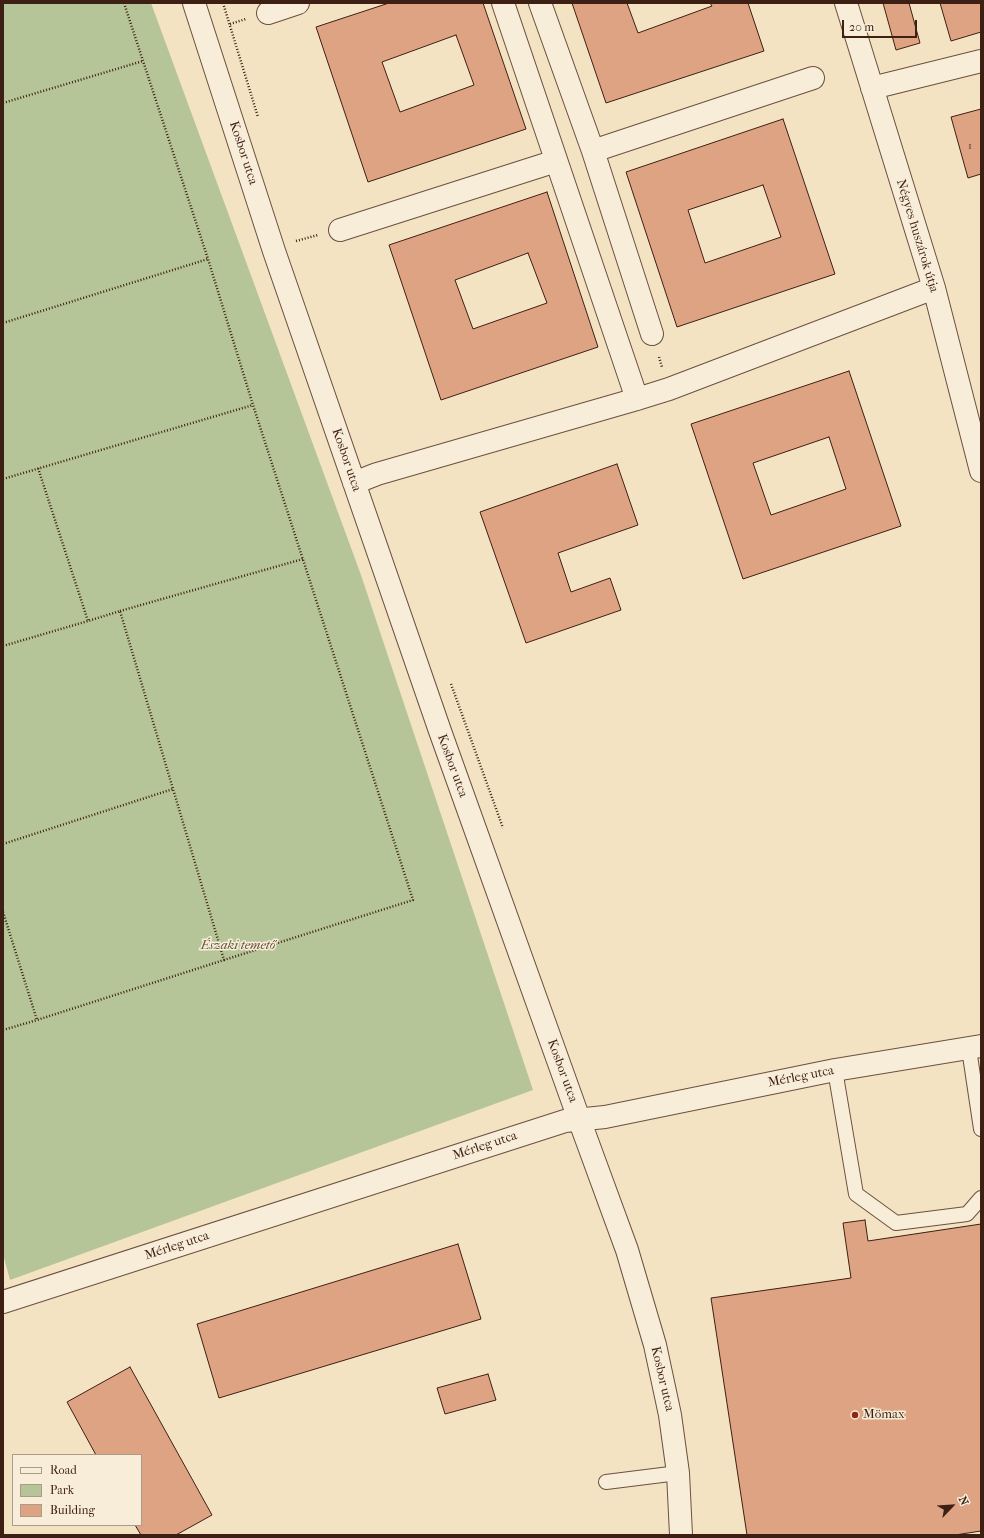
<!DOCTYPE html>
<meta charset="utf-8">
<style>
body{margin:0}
#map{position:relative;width:984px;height:1538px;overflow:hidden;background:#f3e3c3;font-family:"IM FELL French Canon",serif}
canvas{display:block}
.frame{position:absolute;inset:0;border:4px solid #3e1f13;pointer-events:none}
.legend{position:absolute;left:12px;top:1454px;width:130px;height:72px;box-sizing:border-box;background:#f7edd8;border:1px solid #ad9b89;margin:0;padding:5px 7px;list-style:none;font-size:12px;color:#3e1f13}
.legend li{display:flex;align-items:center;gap:8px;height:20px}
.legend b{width:20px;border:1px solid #ad9b89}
.north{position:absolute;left:932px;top:1486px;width:40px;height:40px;-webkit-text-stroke:3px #f7edd8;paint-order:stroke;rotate:65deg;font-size:11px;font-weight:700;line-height:16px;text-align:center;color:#3e1f13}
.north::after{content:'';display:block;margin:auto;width:14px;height:18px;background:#3e1f13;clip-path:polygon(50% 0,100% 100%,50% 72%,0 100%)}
.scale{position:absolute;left:842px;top:20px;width:75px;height:18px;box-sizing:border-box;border:2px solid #3e1f13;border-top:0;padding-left:5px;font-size:12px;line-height:14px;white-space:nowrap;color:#3e1f13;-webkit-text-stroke:3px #f7edd8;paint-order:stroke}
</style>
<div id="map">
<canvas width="984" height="1538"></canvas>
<div class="frame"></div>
<ul class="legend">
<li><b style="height:5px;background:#f7edd8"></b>Road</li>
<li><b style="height:11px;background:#b6c598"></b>Park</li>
<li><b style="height:11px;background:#dea382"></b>Building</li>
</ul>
<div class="north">N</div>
<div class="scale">20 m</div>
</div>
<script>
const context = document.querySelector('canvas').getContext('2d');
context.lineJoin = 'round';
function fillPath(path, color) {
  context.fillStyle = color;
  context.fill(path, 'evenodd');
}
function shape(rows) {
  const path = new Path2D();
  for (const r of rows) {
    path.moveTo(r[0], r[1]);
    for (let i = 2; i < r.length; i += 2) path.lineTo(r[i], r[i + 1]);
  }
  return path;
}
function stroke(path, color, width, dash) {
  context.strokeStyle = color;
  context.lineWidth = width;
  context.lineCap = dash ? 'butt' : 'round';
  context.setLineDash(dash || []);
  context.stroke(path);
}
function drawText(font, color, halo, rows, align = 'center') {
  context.font = font + ' "IM FELL French Canon",serif';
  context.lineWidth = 3;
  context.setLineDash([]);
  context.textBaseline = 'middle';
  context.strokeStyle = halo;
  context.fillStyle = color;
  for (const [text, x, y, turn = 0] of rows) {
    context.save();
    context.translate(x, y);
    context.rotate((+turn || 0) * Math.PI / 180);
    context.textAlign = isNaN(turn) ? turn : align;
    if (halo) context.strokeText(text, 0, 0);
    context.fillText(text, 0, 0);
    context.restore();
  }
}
fillPath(shape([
 [3,3,151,3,361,575,533,1090,10,1280,3,1254]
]), '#b6c598');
const building = shape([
 [389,3,483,3,526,129,368,182,316,27,389,3],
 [456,35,474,85,400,112,382,62,456,35],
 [572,3,627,3,638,33,712,6,710,3,748,3,764,51,606,103,572,3],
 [883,3,909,3,920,43,896,50,883,3],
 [940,3,981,3,981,32,951,41,940,3],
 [981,109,981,174,968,178,951,117,981,109],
 [783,119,835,274,677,327,626,172,783,119],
 [763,185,781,237,705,263,688,210,763,185],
 [547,192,598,347,441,400,389,245,547,192],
 [528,253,547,303,473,329,455,280,528,253],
 [849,371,901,526,743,579,691,424,849,371],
 [829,437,846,489,771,515,753,463,829,437],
 [617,464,638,525,558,553,571,592,610,578,621,610,526,643,480,512,617,464],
 [865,1220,868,1241,981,1224,981,1531,955,1535,747,1535,711,1298,851,1278,843,1223,865,1220],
 [458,1244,481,1319,219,1398,197,1324,458,1244],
 [130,1367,212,1515,176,1535,141,1535,135,1525,141,1525,141,1455,96,1455,67,1402,130,1367],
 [488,1374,496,1400,445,1414,437,1388,488,1374]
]);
fillPath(building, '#dea382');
stroke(building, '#3e1f13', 1);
const lane = shape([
 [969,1049,981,1129],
 [835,1070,856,1194,896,1223,967,1214,981,1198],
 [606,1482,678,1473]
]);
const street = shape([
 [194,3,274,251,440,731,579,1119,627,1250,655,1345,670,1415,678,1473,681,1535],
 [503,3,637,399],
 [540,3,593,151,652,334],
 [846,3,934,288,981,471],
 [268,13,298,3],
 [872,88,981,61],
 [593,151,813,78],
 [340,230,556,161],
 [354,483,377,474,637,399,669,389,934,288],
 [3,1302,565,1121,605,1117,835,1070,981,1046]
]);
stroke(lane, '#6b503f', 16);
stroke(street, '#6b503f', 24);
stroke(shape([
 [124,3,208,259,253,405,413,900,224,960],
 [223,3,258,117],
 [230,24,246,19],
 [3,103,143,61],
 [296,241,318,235],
 [3,323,208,259],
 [659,357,662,367],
 [3,479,253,405],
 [120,611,303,559],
 [3,646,88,621],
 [451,684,503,828],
 [3,844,173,789],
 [3,912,37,1020,224,960,120,611,88,621,38,468],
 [3,1030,37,1020]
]), '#3e1f13', 2.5, [1, 2]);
stroke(lane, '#f7edd8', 14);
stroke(street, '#f7edd8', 22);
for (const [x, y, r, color] of [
 [855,1415,4,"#8f2418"]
]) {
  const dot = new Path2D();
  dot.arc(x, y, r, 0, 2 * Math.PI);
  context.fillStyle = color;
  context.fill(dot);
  stroke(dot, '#f7edd8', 1.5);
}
drawText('11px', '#66402f', null, [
 ["1",970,146]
]);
drawText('13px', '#3e1f13', '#f7edd8', [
 ["Kosbor utca",243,153,72],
 ["Négyes huszárok útja",917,236,73],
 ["Kosbor utca",346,460,71],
 ["Kosbor utca",452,766,70],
 ["Kosbor utca",562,1071,70],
 ["Mérleg utca",801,1077,-11],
 ["Mérleg utca",485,1146,-18],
 ["Mérleg utca",177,1246,-18],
 ["Kosbor utca",662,1379,77]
]);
drawText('italic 13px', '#62513b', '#f7edd8', [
 ["Északi temető",238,946]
]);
drawText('13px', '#3e1f13', '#f7edd8', [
 ["Mömax",863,1415]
], 'left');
</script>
